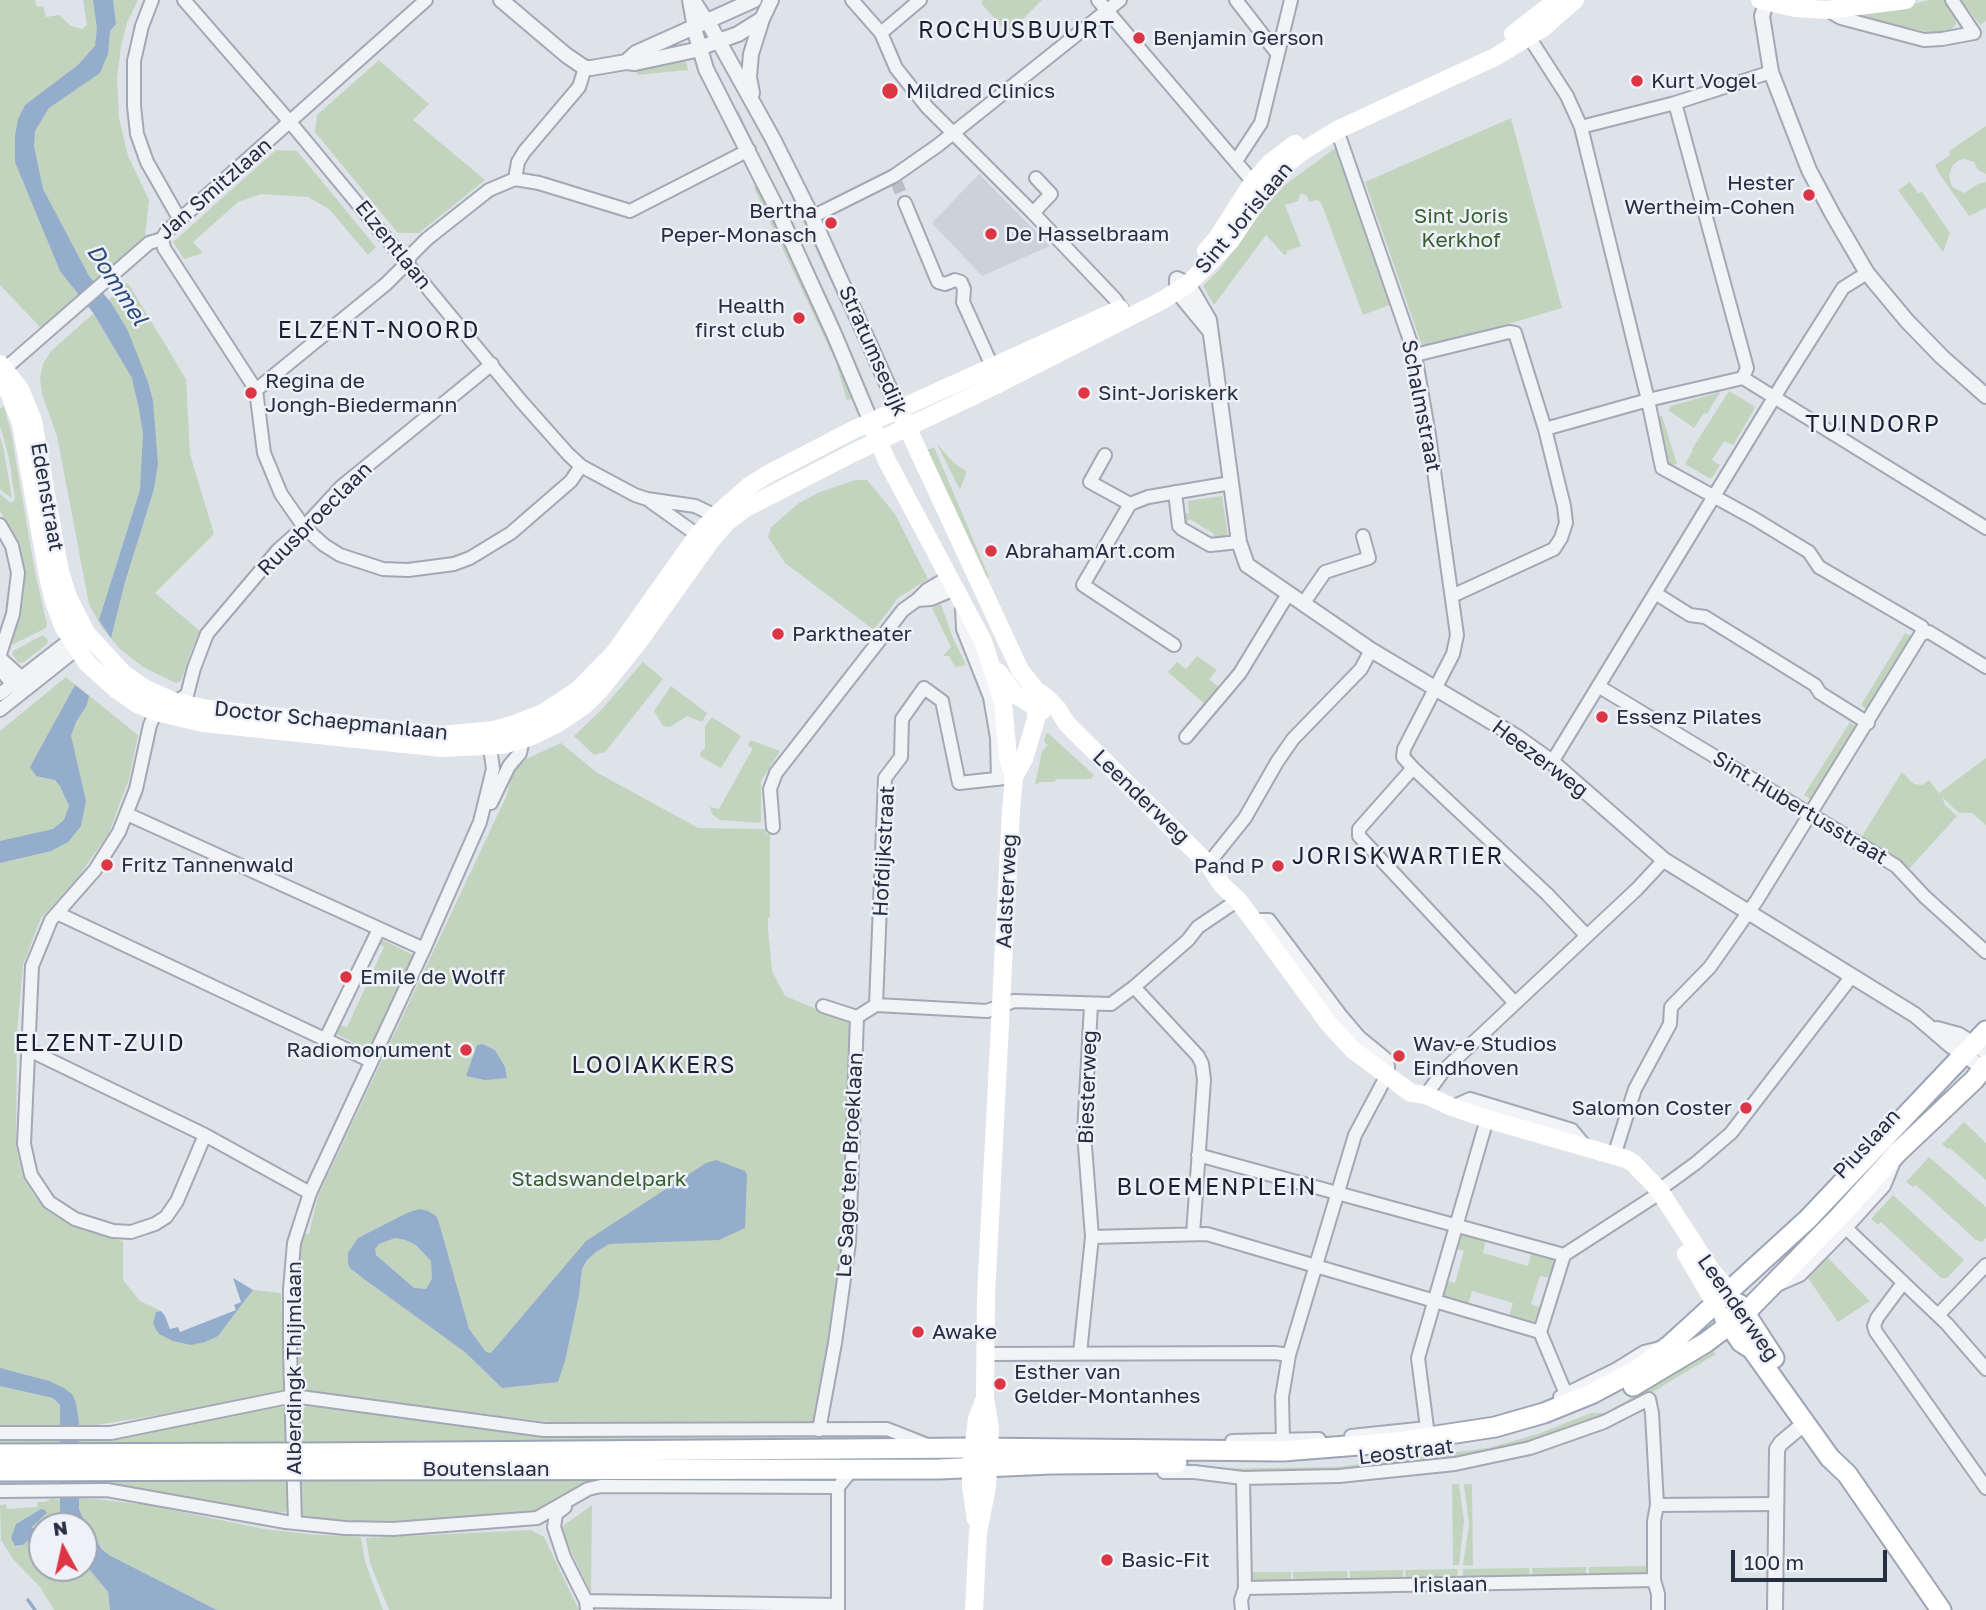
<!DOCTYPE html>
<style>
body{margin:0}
#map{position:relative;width:1986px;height:1610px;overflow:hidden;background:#dee2e9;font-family:"Golos Text",sans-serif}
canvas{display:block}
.north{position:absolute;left:28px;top:1512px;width:70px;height:70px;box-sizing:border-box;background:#eef1f7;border:2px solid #9ea3af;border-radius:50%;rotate:352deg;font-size:19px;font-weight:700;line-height:28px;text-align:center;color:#262e42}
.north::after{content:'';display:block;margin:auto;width:24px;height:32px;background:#dc3645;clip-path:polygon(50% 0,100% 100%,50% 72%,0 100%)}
.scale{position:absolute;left:1731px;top:1550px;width:156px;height:32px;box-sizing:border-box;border:4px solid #262e42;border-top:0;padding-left:9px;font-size:21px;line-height:24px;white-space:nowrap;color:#262e42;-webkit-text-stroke:5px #eef1f7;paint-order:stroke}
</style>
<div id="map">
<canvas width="1986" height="1610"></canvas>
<div class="north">N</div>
<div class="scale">100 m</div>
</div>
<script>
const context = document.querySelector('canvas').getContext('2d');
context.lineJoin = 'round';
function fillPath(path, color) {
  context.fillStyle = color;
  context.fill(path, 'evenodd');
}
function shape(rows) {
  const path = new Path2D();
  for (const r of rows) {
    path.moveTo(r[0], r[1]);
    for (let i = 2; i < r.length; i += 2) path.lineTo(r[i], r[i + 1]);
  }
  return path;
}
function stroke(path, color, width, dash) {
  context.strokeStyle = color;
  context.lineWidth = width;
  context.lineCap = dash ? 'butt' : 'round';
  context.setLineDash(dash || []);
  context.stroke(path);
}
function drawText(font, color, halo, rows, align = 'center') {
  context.font = font + ' "Golos Text",sans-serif';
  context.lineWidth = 5;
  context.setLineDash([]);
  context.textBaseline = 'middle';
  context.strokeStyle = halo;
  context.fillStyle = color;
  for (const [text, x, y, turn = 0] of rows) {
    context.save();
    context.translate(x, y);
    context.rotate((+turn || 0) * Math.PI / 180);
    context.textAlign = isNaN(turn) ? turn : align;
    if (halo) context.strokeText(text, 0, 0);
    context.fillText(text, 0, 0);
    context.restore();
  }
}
fillPath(shape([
 [979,174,1050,246,982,276,932,223]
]), '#ccd1dc');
fillPath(shape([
 [0,0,35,0,37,7,43,6,46,17,59,15,71,26,82,29,87,25,83,0,138,0,127,23,121,46,117,79,119,118,128,156,149,200,145,237,41,328,0,285],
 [983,0,1042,0,1008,34,981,3],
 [1929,0,1944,0,1955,13,1956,24,1949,32,1933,36,1928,32,1877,21,1871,23,1846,14,1909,5],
 [1961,0,1986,0,1986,21,1980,25],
 [379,60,429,104,413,120,485,180,419,233,398,233,315,132,317,115],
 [678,61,686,62,688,70,637,75,637,70],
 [726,66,800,203,849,306,846,314,782,177],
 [738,110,835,313,868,391,866,393,827,300,734,112],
 [1511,118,1562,308,1423,349,1365,182],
 [1986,126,1986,174,1978,170,1974,162,1964,159,1959,160,1952,166,1949,176,1952,187,1964,193,1978,184,1986,182,1986,208,1969,216,1938,172,1935,165,1950,155,1949,151],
 [1338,146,1392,304,1363,315,1322,205,1318,200,1309,202,1307,196,1301,193,1298,201,1285,205,1301,246,1287,251,1287,254,1284,255,1266,235,1214,305,1203,286,1219,270,1265,207,1285,185],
 [276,150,297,151,376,247,368,255,329,209,308,197,261,194,238,202,193,242,203,253,184,259,173,242],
 [1910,182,1918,193,1922,192,1950,233,1943,252,1898,190],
 [760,184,801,275,840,367,852,398,847,401,836,362,755,190,754,187],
 [128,283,186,379,190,454,214,534,155,593,200,631,190,654,181,681,176,683,143,667,120,649,102,628,89,604,57,436,42,394,40,378,43,364,51,351],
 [1729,391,1754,406,1754,410,1733,445,1724,441,1712,460,1720,465,1712,478,1709,478,1685,464,1693,450,1692,449],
 [1720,392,1707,414,1704,413,1694,428,1668,410,1671,406],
 [4,407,11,432,35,572,47,625,46,628,12,645,11,643,23,600,24,577,20,552,12,532,0,511,0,494,11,503,15,499,9,458,0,426,0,408],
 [1662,416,1677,464,1665,466,1654,418],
 [0,436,4,451,12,499,0,489],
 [937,444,955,464,965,470,966,474,960,490],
 [934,447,989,577,983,580,925,451],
 [855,480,867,480,895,514,928,579,898,598,874,630,785,563,768,537,771,527,799,503,820,492],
 [1222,496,1228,537,1225,540,1211,541,1214,534,1190,519,1185,524,1183,514,1189,513,1188,501],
 [941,604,952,636,966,665,955,667,949,656,943,656,951,647,932,608],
 [1905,633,1913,637,1868,710,1861,705],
 [43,635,48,640,47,644,24,662,19,663,12,654,13,651],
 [1197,656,1217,670,1209,679,1220,688,1206,705,1168,672,1177,662,1186,669],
 [643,662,663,679,605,752,594,755,574,736,602,709],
 [66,677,138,735,129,779,109,833,77,879,41,918,23,965,17,1034,16,1146,23,1178,35,1197,49,1212,65,1222,82,1230,123,1241,123,1280,140,1301,161,1311,156,1312,173,1341,228,1323,253,1290,281,1293,285,1391,209,1407,84,1427,0,1433,0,731],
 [671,686,707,713,702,722,687,716,670,727,663,726,654,711],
 [712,717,741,736,721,768,701,757,700,753,705,748,705,726],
 [1850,722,1857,727,1812,800,1804,795],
 [1048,733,1094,775,1091,779,1057,779,1054,782,1041,782,1035,785,1042,751,1048,745,1044,742,1046,734],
 [750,740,780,751,761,781,761,821,759,823,720,820,712,814,710,807,719,809,753,748,748,746],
 [561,743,596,772,698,828,766,829,766,834,770,834,770,918,768,917,768,929,772,971,785,996,853,1024,843,1242,832,1332,815,1430,576,1425,300,1392,300,1384,296,1384,294,1344,297,1254,302,1233,309,1234,318,1196,506,797,515,764],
 [1986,758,1986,825,1972,813,1959,813,1942,797,1945,805,1957,816,1908,870,1898,861,1860,839,1902,772,1914,784,1922,785,1929,780,1939,793],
 [381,939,413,955,369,1050,336,1034,340,1025,347,1027,384,947,379,944],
 [1964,1122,1986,1143,1986,1180,1950,1148,1948,1149,1942,1144],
 [1929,1157,1986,1207,1986,1238,1982,1242,1976,1240,1916,1185,1913,1187,1906,1182],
 [1893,1195,1964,1260,1947,1278,1941,1278,1881,1222,1878,1225,1871,1219],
 [1466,1234,1486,1239,1483,1253,1528,1266,1532,1250,1555,1257,1551,1278,1540,1276,1531,1304,1541,1308,1534,1323,1509,1317,1513,1303,1472,1291,1468,1305,1445,1297,1443,1290,1446,1281,1455,1283,1464,1251,1455,1248,1458,1238],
 [1827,1257,1870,1301,1838,1322,1808,1278],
 [1714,1351,1716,1354,1646,1396,1600,1420,1485,1456,1353,1472,1244,1475,1201,1469,1338,1467,1488,1448,1538,1434,1591,1413,1605,1413],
 [309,1402,606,1434,607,1438,884,1437,890,1433,909,1441,0,1449,0,1438,75,1439,279,1403,286,1411,287,1444,305,1444,301,1442,301,1412],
 [727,1472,760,1480,711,1478,596,1481,534,1515,370,1525,304,1517,301,1512,301,1482,305,1482,305,1478,287,1478,287,1509,285,1512,278,1513,277,1516,132,1488,0,1488,0,1475],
 [1452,1484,1459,1484,1464,1521,1459,1565,1453,1565],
 [1464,1484,1472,1484,1473,1566,1463,1565,1469,1525],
 [78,1497,148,1505,264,1529,307,1534,361,1537,365,1562,383,1610,217,1610,109,1555,95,1541,87,1527,79,1509],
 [52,1498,60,1500,60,1512,65,1526,31,1528,38,1520,45,1516,47,1511,41,1509,16,1524,16,1547,23,1545,32,1537,42,1534,42,1568,84,1568,84,1563,108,1592,110,1610,54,1610,41,1588,13,1559,1,1540,0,1505,6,1504,7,1509,37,1507,37,1502,45,1502],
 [592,1505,591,1593,560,1528],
 [531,1530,544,1537,579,1610,389,1610,370,1563,366,1538],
 [1648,1566,1645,1576,1589,1578,1589,1567],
 [1586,1567,1586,1578,1533,1579,1532,1568],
 [1529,1568,1530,1579,1464,1578,1463,1576,1463,1569],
 [1458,1569,1457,1578,1406,1581,1405,1570],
 [1403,1570,1403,1581,1350,1582,1350,1571],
 [1347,1571,1347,1582,1294,1583,1293,1572],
 [1252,1572,1291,1572,1291,1583,1256,1583,1252,1581]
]), '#c3d4be');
fillPath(shape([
 [93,0,113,0,116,24,110,31,108,54,100,73,49,108,35,131,34,146,43,189,89,276,112,304,128,331,148,382,153,401,158,464,154,489,125,582,111,638,99,620,140,490,143,433,139,409,132,378,94,314,60,271,15,162,15,136,18,119,25,105,78,65,95,46,97,28],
 [75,685,89,696,87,705,76,722,71,736,86,801,81,826,68,842,51,851,0,863,0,841,53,829,64,820,69,806,60,786,55,780,36,776,30,767],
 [482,1044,495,1050,505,1067,507,1078,485,1080,466,1076,477,1045],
 [716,1160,745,1171,747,1175,745,1228,719,1240,609,1244,596,1252,587,1260,582,1269,579,1295,565,1361,558,1382,502,1388,465,1352,364,1279,350,1268,348,1263,348,1253,358,1238,407,1213,419,1209,428,1211,436,1216,439,1223,469,1329,486,1352,491,1353,586,1241,706,1163],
 [395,1238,406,1240,416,1245,431,1261,432,1279,426,1289,414,1288,376,1255,375,1249,379,1244],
 [233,1278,253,1290,218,1336,205,1342,191,1345,173,1341,159,1334,155,1328,153,1323,156,1312,161,1311,165,1316,170,1329,178,1327,180,1332,236,1310,234,1305,241,1302],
 [0,1368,49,1381,64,1388,72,1394,76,1403,79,1422,79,1509,87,1527,102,1549,109,1555,217,1610,110,1610,108,1592,84,1563,84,1526,65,1526,60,1512,60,1405,53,1398,0,1386],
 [41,1509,45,1510,47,1513,31,1528,42,1527,42,1534,32,1537,23,1545,15,1546,11,1538,16,1524]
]), '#95adcd');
stroke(shape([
 [28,1600,35,1610]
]), '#95adcd', 3.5);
stroke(shape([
 [896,181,905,203]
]), '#b9bec8', 12, [12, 6]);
const minor = shape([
 [152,0,142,26,134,61,134,106,137,134,147,162,180,220],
 [184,0,290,122,521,401,568,454,581,466,635,495,647,499,695,506,720,518],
 [689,0,694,28],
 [694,0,708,22],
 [852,0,881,33,896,68,927,107,1033,213,1115,299,1126,315],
 [1098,0,1253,182],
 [1236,0,1277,53],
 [1827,10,1841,18,1924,40,1942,39,1974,33,1952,0],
 [881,33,920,0],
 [1529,37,1567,96,1581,127,1648,400,1662,468,1755,519,1809,552,1819,567,1922,627,1925,633,1929,632,1986,667],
 [1675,103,1747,368,1743,378],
 [1581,127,1675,103,1771,72],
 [1337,130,1415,355,1429,435,1457,635,1453,654,1404,749,1403,757,1413,768,1359,829,1359,836,1515,1003],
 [1236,161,1261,123,1291,0],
 [515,179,518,162,524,152,579,87,585,68],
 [905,203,938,282,945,284,955,280,961,282,964,289,963,302,992,366],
 [1033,213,1051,194,1036,178],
 [812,217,894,176,937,146,1120,0],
 [162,239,164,248,256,390,264,453,281,494,304,527,324,545,340,555,383,569,408,570,454,564,470,558,511,533,571,481,581,466],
 [1415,355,1509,332,1515,333,1545,429,1564,506,1566,523,1561,538,1554,549,1452,596],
 [0,373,149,243,162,239,167,231,426,0],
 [256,390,386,284,407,263,411,255,427,239,489,190,515,179,539,183,630,211,749,150],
 [1545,429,1648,400,1743,378,1986,528],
 [1105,455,1090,482,1130,504],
 [1175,492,1179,526,1182,529,1210,545,1239,542],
 [650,501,703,539],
 [0,525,12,546,18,573,13,614,0,654],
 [1655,593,1690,615,1705,617,1815,685,1820,693,1868,723],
 [917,600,931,599,955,589],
 [1303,604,1325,572,1369,558,1363,536],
 [962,608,963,629,990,697,997,738,998,779],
 [1174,645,1083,585,1130,504,1148,497,1231,483],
 [0,658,25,681],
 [0,669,18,691],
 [1598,686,1896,866,1925,897,1986,952],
 [0,694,71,639,77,637],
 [175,702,187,695,194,668,207,634,278,550,304,527,341,487,492,364],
 [0,710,77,649,81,643],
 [156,712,150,725,136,789,119,832,95,870,51,920,32,966,24,1144,31,1175,49,1202,75,1219,113,1231,131,1232,155,1224,166,1217,177,1201,205,1135],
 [1186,737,1240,673,1288,594],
 [1552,762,1783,383,1843,288,1867,273],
 [1413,768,1547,894,1586,935],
 [491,803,509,766,520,753,523,739],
 [127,814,424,949],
 [773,827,770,789,776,773,903,610,917,600,927,590,949,577],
 [1208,864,1245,818,1277,762,1293,739,1361,669,1371,650],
 [57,913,371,1061],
 [1253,920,1269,920,1342,1017,1359,1037,1387,1060,1388,1067,1387,1075,1355,1135,1289,1355,1282,1397,1283,1441],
 [1134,987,1198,1056,1202,1064,1204,1080,1193,1234],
 [876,1005,885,778,901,757,902,719,924,688,942,701,959,783,1014,777],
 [823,1006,857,1017],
 [857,1017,876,1005,987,1011,1014,1001,1111,1004,1134,987,1188,940,1198,927,1238,900],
 [326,1038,379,929],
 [27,1049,205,1135,310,1193],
 [1426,1095,1444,1070,1637,889,1664,860],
 [1452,1107,1470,1099,1572,1130,1587,1148],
 [1614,1156,1635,1089,1670,1024,1671,1007,1710,967,1757,900,1921,634,1925,633],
 [1846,1228,1947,1324,1986,1369],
 [1092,1237,1207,1234,1540,1332,1564,1255,1198,1155],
 [1564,1255,1652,1198,1659,1190,1696,1163,1731,1133,1852,976],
 [1903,1283,1877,1318,1874,1326,1876,1332,1986,1488],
 [1777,1285,1800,1275,1846,1228,1884,1186,1893,1164],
 [1938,1315,1986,1265],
 [1540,1332,1566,1394],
 [1080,1353,1092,1237,1084,1133,1091,1005],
 [986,1354,1275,1353,1289,1355],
 [1560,1397,1615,1370,1644,1352,1660,1348],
 [1427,1428,1418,1358,1487,1119],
 [819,1430,835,1343,849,1243,857,1017],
 [0,1433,111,1433,293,1396,544,1430,887,1429,925,1444],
 [1351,1436,1427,1428],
 [1232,1441,1319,1439],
 [1164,1472,1194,1472,1243,1478,1339,1476,1455,1464,1530,1448,1604,1422,1649,1399,1652,1413,1657,1505,1654,1521,1654,1580,1658,1594,1658,1610],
 [0,1491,107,1490,286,1522,345,1528,393,1529,537,1518,588,1489,601,1486,838,1487],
 [1657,1505,1775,1504],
 [565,1507,556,1514,554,1527,564,1557,586,1601,587,1610],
 [295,1523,290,1349,290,1289,294,1243,310,1193,424,949,480,822,493,769,490,747,492,739],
 [1245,1588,1654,1580],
 [586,1601,838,1605],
 [838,1610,838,1487,853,1469],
 [1242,1610,1241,1600,1245,1588,1243,1478]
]);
const tertiary = shape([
 [501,0,566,55,585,68,591,68,626,62,635,63,691,51,738,34,762,19],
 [1767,0,1762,16,1771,72,1809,170,1833,215,1867,273,1907,321,1942,357,1986,396],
 [708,22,773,139,812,217,899,410],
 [694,28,706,69,776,207,834,334,871,422],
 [626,62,636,53,754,0],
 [752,93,749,77,751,54,762,19,771,0],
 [1210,331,1177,291,1177,279,1188,284,1209,320,1239,542,1247,565,1371,650,1517,737,1552,762,1664,860,1915,1015,1950,1045,1986,1070],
 [1937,1029,1959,1035,1986,1052],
 [1775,1610,1777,1449,1781,1443,1805,1423]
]);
const primary = shape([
 [1739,1304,1774,1358],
 [1724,1317,1741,1342,1752,1349,1830,1458,1847,1474,1941,1610],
 [1633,1386,1705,1343,1745,1313,1839,1217,1897,1153,1974,1080,1986,1065],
 [307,1453,973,1448,1283,1451,1397,1442,1495,1427,1544,1413,1591,1394,1638,1369,1670,1345,1808,1219,1986,1031],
 [0,1454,279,1453],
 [307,1470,939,1469,1051,1464,1177,1463],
 [0,1471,279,1470]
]);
stroke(minor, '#a3a8b4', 16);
stroke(tertiary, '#a3a8b4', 18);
stroke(primary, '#9ca5b6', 23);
stroke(minor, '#f1f3f7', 12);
stroke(tertiary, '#f1f3f7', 14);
stroke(shape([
 [1760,0,1795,8,1827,10,1906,0],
 [1513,34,1557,0],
 [1206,251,1217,238,1253,182,1270,163,1295,144],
 [0,364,20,389,33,421,60,572,68,597,87,634,123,673,144,688,175,702,208,709,442,735,494,730,515,724,543,713,578,690,615,652,697,536,715,516,749,486,768,474,853,430,1120,309],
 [0,377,10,395,21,424,48,576,54,602,64,628,87,663,117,690,137,704,156,712,203,723,442,748,502,745,530,737,557,724,586,704,599,691,640,640,709,543,727,522,744,509,853,453,998,384,1163,300,1188,284,1216,256,1231,240,1264,190,1288,163,1303,151,1337,130,1495,57,1543,28,1575,0],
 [902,416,1020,670,1036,690,1036,719,1024,759,1014,777,1011,810,986,1296,985,1398,990,1428,987,1487,978,1532,974,1610],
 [874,431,887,461,983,641,1003,703,1008,757,1014,777],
 [998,672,1016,695,1042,711],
 [1036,690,1047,698,1057,708,1067,724,1208,864,1222,885,1238,900,1253,920,1329,1024,1353,1050,1411,1093,1426,1095,1452,1107,1487,1119,1626,1159,1633,1163,1659,1190,1711,1270,1730,1292],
 [1686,1254,1716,1305],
 [976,1519,971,1487,971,1469,977,1419,985,1398]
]), '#fff', 18);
stroke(primary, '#fff', 19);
const primaryBridge = shape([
 [279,1453,307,1453],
 [279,1470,307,1470]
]);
stroke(primaryBridge, '#9ca5b6', 23, []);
stroke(primaryBridge, '#fff', 19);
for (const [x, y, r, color] of [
 [1139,38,7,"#dc3645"],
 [1637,81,7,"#dc3645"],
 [890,91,9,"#dc3645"],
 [1809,195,7,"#dc3645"],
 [831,223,7,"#dc3645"],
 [991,234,7,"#dc3645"],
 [799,318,7,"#dc3645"],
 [251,393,7,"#dc3645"],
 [1084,393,7,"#dc3645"],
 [991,551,7,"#dc3645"],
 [778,634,7,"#dc3645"],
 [1602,717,7,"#dc3645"],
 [107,865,7,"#dc3645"],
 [1278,866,7,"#dc3645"],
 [346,977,7,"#dc3645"],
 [466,1050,7,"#dc3645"],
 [1399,1056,7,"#dc3645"],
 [1746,1108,7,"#dc3645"],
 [918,1332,7,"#dc3645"],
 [1000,1384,7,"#dc3645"],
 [1107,1560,7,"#dc3645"]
]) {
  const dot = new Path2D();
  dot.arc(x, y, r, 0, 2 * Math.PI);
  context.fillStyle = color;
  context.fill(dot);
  stroke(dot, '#eef1f7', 2.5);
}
drawText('21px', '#262e42', '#eef1f7', [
 ["Benjamin Gerson",1153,38],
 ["Kurt Vogel",1651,81],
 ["Mildred Clinics",906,91],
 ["Hester",1795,183,"right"],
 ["Wertheim-Cohen",1795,207,"right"],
 ["Bertha",817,211,"right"],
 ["Peper-Monasch",817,235,"right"],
 ["De Hasselbraam",1005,234],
 ["Health",785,306,"right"],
 ["first club",785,330,"right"],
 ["Regina de",265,381],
 ["Jongh-Biedermann",265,405],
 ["Sint-Joriskerk",1098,393],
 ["AbrahamArt.com",1005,551],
 ["Parktheater",792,634],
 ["Essenz Pilates",1616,717],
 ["Fritz Tannenwald",121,865],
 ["Pand P",1264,866,"right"],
 ["Emile de Wolff",360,977],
 ["Wav-e Studios",1413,1044],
 ["Eindhoven",1413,1068],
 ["Radiomonument",452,1050,"right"],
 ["Salomon Coster",1732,1108,"right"],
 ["Awake",932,1332],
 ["Esther van",1014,1372],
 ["Gelder-Montanhes",1014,1396],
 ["Basic-Fit",1121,1560]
], 'left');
drawText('21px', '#262e42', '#eef1f7', [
 ["Jan Smitzlaan",215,189,-41],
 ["Sint Jorislaan",1244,218,-50],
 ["Elzentlaan",393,245,51],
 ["Stratumsedijk",873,351,66],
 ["Schalmstraat",1421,406,79],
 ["Edenstraat",47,497,80],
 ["Ruusbroeclaan",315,519,-45],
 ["Doctor Schaepmanlaan",331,721,6],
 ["Heezerweg",1540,759,37],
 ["Leenderweg",1141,797,44],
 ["Sint Hubertusstraat",1800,808,31],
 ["Hofdijkstraat",884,851,-87],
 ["Aalsterweg",1007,891,-87],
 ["Biesterweg",1088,1087,-88],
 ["Piuslaan",1867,1144,-47],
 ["Le Sage ten Broeklaan",850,1165,-87],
 ["Leenderweg",1738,1308,55],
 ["Alberdingk Thijmlaan",294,1368,-90],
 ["Leostraat",1406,1452,-7],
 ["Boutenslaan",486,1469],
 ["Irislaan",1450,1585,-1]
]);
drawText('21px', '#385f31', '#eef1f7', [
 ["Sint Joris",1461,216],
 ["Kerkhof",1461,240],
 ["Stadswandelpark",599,1179]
]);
context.letterSpacing = '2px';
drawText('23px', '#182032', '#eef1f7', [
 ["ROCHUSBUURT",1017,31],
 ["ELZENT-NOORD",379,331],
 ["TUINDORP",1873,425],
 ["JORISKWARTIER",1398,857],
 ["ELZENT-ZUID",100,1044],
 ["LOOIAKKERS",654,1066],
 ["BLOEMENPLEIN",1217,1188]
]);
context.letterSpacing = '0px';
drawText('italic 23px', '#2c4a7a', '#eef1f7', [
 ["Dommel",117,285,57]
]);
</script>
